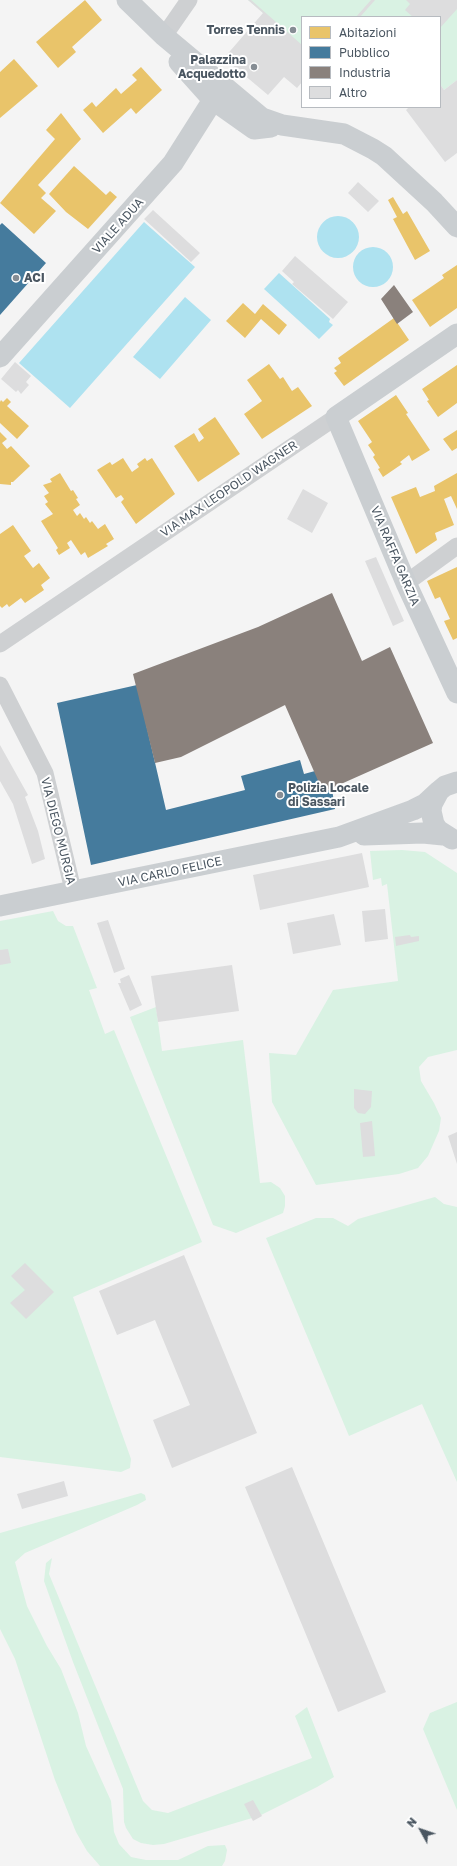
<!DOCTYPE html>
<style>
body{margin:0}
#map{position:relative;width:457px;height:1866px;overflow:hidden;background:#f4f4f4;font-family:"Golos Text",sans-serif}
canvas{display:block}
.legend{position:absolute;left:301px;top:16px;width:140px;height:92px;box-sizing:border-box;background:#fff;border:1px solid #b7bbc0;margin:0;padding:5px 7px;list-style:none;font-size:12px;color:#4a5661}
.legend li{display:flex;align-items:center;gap:8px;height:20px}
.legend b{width:20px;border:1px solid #b7bbc0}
.north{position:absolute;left:401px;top:1810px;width:40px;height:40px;-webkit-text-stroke:3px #fff;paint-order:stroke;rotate:310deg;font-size:11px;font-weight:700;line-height:16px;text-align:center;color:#4a5661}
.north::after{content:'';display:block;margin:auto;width:14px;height:18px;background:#4a5661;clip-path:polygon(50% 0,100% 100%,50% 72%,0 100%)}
</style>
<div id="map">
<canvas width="457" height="1866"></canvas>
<ul class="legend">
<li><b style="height:11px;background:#e9c46a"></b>Abitazioni</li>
<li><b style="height:11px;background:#457b9d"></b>Pubblico</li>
<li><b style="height:11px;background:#8a817c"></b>Industria</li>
<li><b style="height:11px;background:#ddddde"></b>Altro</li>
</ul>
<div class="north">N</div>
</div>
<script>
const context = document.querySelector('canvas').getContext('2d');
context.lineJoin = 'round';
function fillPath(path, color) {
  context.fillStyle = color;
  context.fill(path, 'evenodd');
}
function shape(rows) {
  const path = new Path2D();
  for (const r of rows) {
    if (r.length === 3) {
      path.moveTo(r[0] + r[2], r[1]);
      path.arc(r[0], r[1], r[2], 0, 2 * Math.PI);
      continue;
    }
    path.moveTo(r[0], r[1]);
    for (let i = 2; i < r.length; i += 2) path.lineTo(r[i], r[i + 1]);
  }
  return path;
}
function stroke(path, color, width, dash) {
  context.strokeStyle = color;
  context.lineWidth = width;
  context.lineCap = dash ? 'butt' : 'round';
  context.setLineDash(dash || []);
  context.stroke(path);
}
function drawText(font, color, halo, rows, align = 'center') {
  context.font = font + ' "Golos Text",sans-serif';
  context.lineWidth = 4;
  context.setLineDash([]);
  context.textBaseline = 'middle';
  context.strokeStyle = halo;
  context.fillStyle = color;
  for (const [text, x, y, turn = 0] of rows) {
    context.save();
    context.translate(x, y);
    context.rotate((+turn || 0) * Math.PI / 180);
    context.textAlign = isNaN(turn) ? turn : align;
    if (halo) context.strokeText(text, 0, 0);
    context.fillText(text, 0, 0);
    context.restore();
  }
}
fillPath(shape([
 [248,0,457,0,457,80,444,90,440,84,440,17,302,17,302,47],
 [402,850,425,852,457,873,457,1050,428,1057,419,1067,421,1081,434,1103,441,1118,439,1131,428,1156,418,1168,399,1174,316,1185,272,1102,269,1053,296,1055,333,990,398,981,387,884,382,886,381,878,373,880,370,851],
 [53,911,58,921,66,926,73,926,97,988,89,990,105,1034,114,1030,202,1242,73,1297,131,1459,130,1468,121,1472,0,1457,0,921],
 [156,1007,162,1051,243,1040,260,1183,271,1182,280,1188,285,1196,285,1206,283,1213,236,1233,213,1225,130,1017],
 [435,1197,444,1204,457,1207,457,1482,422,1404,349,1436,266,1238,316,1218,333,1218,348,1226,358,1219],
 [141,1493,145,1495,146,1500,137,1505,25,1553,15,1562,27,1606,47,1646,61,1669,78,1713,86,1746,111,1801,114,1832,119,1844,131,1857,146,1860,178,1860,208,1846,225,1845,227,1850,225,1861,222,1866,100,1866,87,1851,76,1832,55,1780,15,1659,0,1629,0,1533],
 [52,1558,49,1574,143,1801,152,1810,168,1813,312,1758,295,1716,307,1707,334,1777,317,1787,259,1816,164,1844,153,1845,141,1843,133,1839,126,1828,124,1822,123,1789,73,1662,44,1581,46,1563],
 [457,1702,457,1810,423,1729,430,1713]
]), '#d9f2e3');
fillPath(shape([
 [338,237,21],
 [144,222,195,267,70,408,19,363],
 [373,267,20],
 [279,273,330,319,329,322,333,325,319,339,264,289],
 [185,297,211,320,160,379,133,357]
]), '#aee2f0');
fillPath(shape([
 [85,0,102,20,72,47,76,52,58,68,36,42],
 [14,59,38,86,0,118,0,72],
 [141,67,162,90,136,114,131,108,103,133,83,110,92,102,96,107,116,88,121,94,137,80,132,75],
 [61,113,81,139,38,185,46,193,41,198,56,211,34,234,0,203,55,139,46,130],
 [74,166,106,195,110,191,117,197,88,229,66,212,49,194],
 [393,197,403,214,407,211,430,251,415,260,393,219,397,217,388,200],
 [457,265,457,308,430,327,412,300,444,278,442,275],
 [243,303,255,314,263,304,287,325,279,335,261,319,245,338,226,321],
 [394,318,409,340,344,386,334,373,337,371,334,368,341,363,338,358],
 [269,364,280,379,283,377,292,391,298,387,312,406,262,439,244,414,262,401,247,380],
 [457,365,457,403,438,417,427,401,429,400,422,389],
 [396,395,408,413,406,414,430,450,412,461,409,455,400,462,402,464,383,477,378,469,380,468,373,457,375,455,368,445,372,442,358,421],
 [7,398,11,402,7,406,29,426,17,439,0,423,0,402,1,400,3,402],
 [215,417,240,454,198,482,174,446,194,433,199,442,204,438,198,429],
 [457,430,457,448,452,451,443,439],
 [0,432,7,439,2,443,7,449,11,446,30,466,13,482,11,482,11,485,0,484],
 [123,458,132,472,139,467,137,464,145,458,147,461,152,458,175,494,136,524,121,502,124,499,121,495,116,498,97,470,110,462,112,465],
 [60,473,71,491,73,490,78,498,76,499,80,505,73,510,77,516,80,513,84,519,86,517,90,523,92,521,98,529,105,524,114,539,106,544,108,546,88,558,85,552,81,555,71,540,67,543,70,548,59,555,56,550,58,548,41,521,53,514,45,504,48,502,44,496,49,493,43,485,52,482,50,479],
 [457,473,457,509,451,496,444,499,454,525,435,533,437,540,416,554,391,497,416,487,420,497,435,491,434,486],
 [13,525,31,551,24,556,33,568,39,563,50,578,41,585,44,590,25,603,21,598,9,607,7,604,2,608,0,606,0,534],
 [457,567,457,638,453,640,444,621,450,619,440,597,435,599,427,581]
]), '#e9c46a');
fillPath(shape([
 [2,223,46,263,0,315,0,225],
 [137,685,166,810,245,790,241,776,300,760,304,774,315,771,323,792,332,789,335,809,91,865,57,703]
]), '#457b9d');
fillPath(shape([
 [394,285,413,312,397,324,381,299],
 [332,593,362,661,390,647,433,743,323,792,285,705,181,757,155,763,133,674,258,627]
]), '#8a817c');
fillPath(shape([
 [248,0,251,0,302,45,302,82,297,88,284,77,268,95,224,58,263,13],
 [371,0,375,0,360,17,356,17],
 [406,0,457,0,457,9,440,28,440,17,413,17,405,10,410,4],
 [457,80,457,153,445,162,406,110,409,107,440,107,440,84,444,90],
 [358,182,379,201,368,212,348,193],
 [153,210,200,253,191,262,144,219],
 [295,256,348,302,333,319,292,284,294,282,282,271],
 [15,362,31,376,26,382,29,385,21,394,18,390,16,392,1,379],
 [303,489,328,503,312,533,287,519],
 [376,557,404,621,393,626,365,561],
 [0,745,28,795,25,797,38,831,45,859,32,864,13,804,0,781],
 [362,853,369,887,260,910,253,875],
 [385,909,388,939,365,942,362,911],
 [334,914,341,945,293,954,287,923],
 [108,920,125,969,114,973,97,923],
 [410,935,411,937,419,936,419,941,396,946,395,937],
 [8,949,11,963,0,965,0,950],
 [232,965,239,1011,158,1022,151,976],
 [129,975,142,1005,130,1011,118,983,121,983,120,979],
 [354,1089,372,1091,371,1107,365,1114,358,1113,354,1108],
 [372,1121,375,1156,363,1157,360,1123],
 [457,1132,457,1164,448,1136],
 [184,1255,257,1433,172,1468,153,1420,190,1405,155,1320,117,1335,99,1291],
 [25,1263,54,1292,26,1319,10,1303,25,1290,11,1276],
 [292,1467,386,1692,338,1712,245,1487],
 [64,1481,68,1496,22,1509,17,1494],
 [253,1800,262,1816,253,1821,244,1804]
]), '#ddddde');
stroke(shape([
 [164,36,189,0],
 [406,583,457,546],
 [0,644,336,417],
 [0,685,45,773,73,890]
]), '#ced0d2', 17);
stroke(shape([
 [127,0,164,36,262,118,282,125,344,134,373,149,384,156,434,202,457,227],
 [179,62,213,100,254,129,271,127],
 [457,334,336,417,406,583,457,693],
 [0,357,173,163,213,100,226,88],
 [364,835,423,833,443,835],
 [452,839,438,830,434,824,431,811,432,804,439,791,445,786,457,782],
 [0,906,339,837,413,810,425,804,439,791]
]), '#caced1', 21);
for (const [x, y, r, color] of [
 [293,30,4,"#868d94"],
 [254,67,4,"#868d94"],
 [16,278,4,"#868d94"],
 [280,795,4,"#868d94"]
]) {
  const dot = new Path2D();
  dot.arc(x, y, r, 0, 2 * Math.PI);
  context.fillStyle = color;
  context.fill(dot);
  stroke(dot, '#fff', 1.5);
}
drawText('bold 12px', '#4a5661', '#fff', [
 ["Torres Tennis",285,30],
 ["Palazzina",246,60],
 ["Acquedotto",246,74],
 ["ACI",24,278,"left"],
 ["Polizia Locale",288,788,"left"],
 ["di Sassari",288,802,"left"]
], 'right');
drawText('12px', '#4a5661', '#fff', [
 ["VIALE ADUA",118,226,-48],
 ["VIA MAX LEOPOLD WAGNER",229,489,-34],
 ["VIA RAFFA GARZIA",395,556,67],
 ["VIA DIEGO MURGIA",58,831,76],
 ["VIA CARLO FELICE",170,872,-12]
]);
</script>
